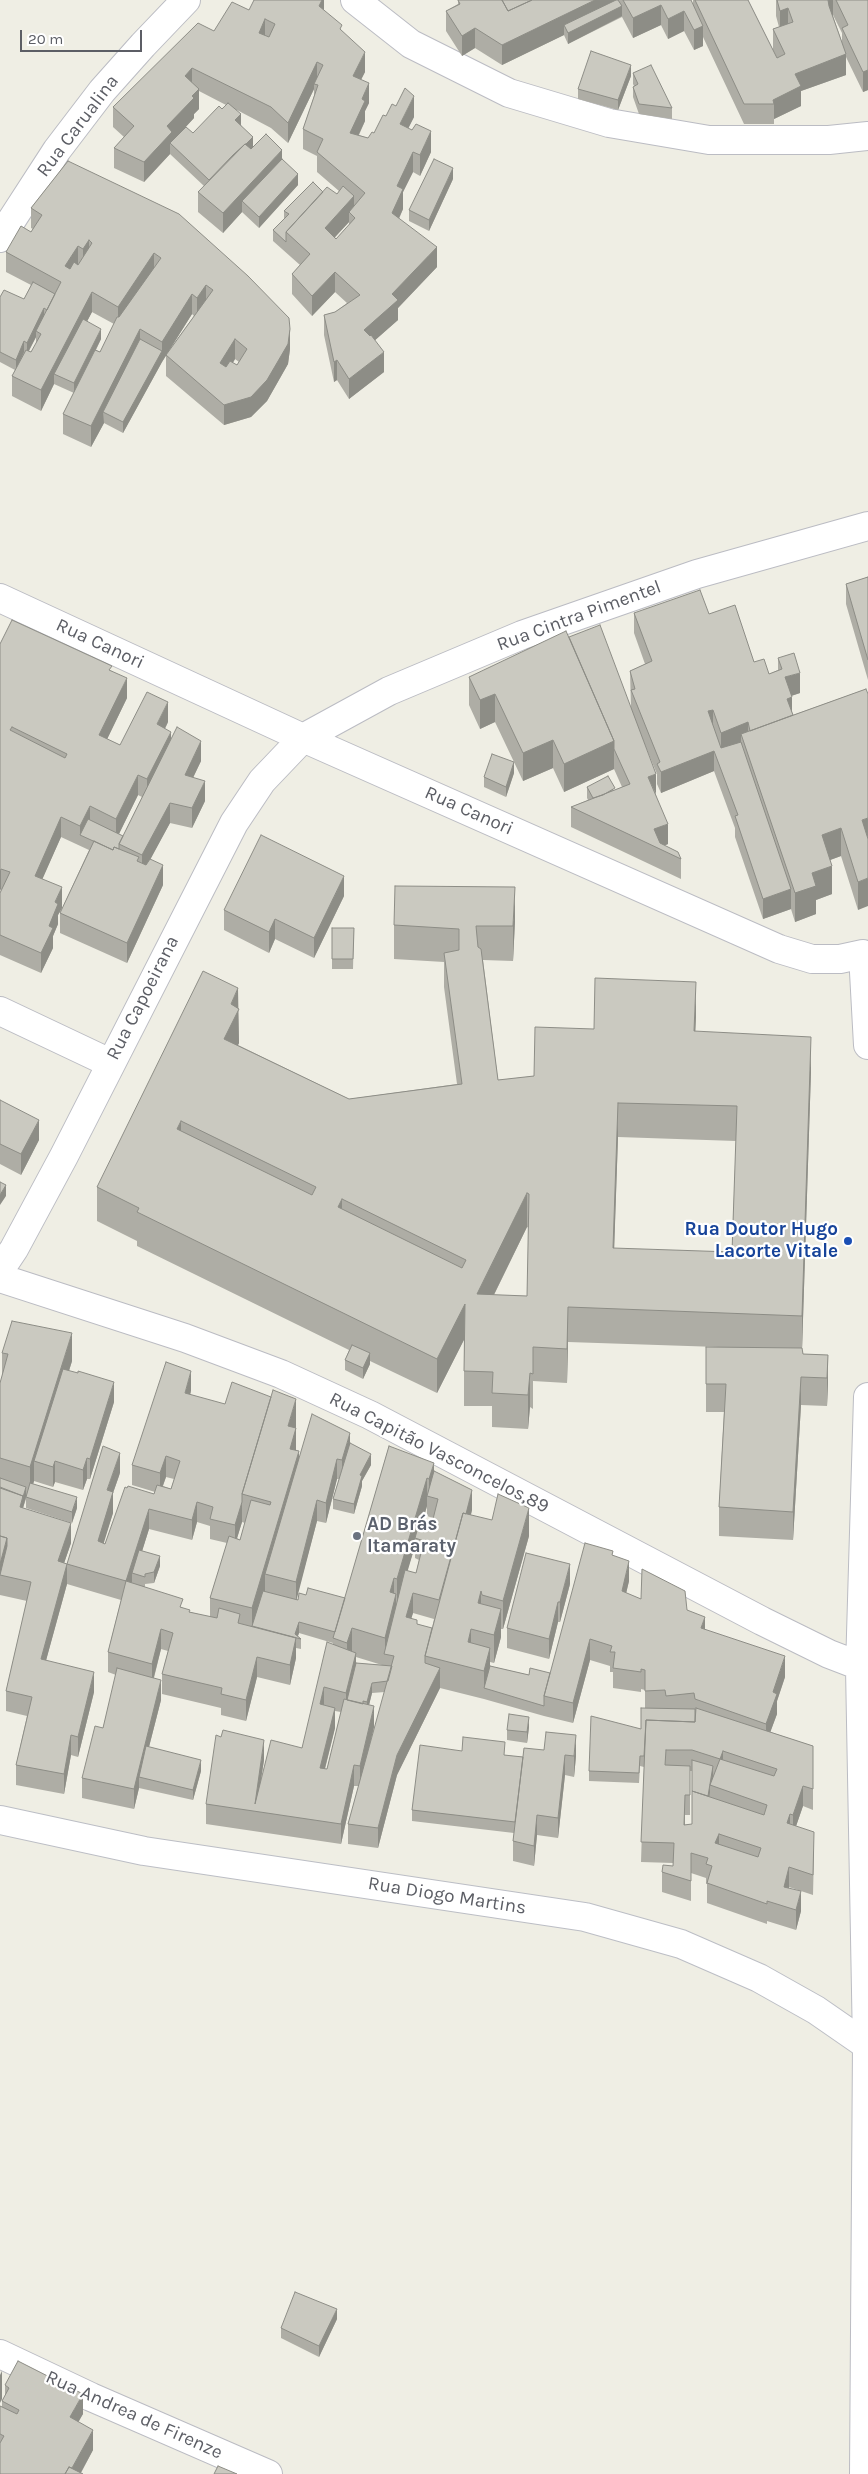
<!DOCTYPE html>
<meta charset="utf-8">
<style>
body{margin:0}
#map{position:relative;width:868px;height:2474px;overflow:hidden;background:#efeee4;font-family:Karla,sans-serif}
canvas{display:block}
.scale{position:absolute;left:20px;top:30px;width:122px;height:22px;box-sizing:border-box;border:2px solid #5c5e65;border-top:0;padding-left:6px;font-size:15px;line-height:18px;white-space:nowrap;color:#5c5e65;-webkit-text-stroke:4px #fff;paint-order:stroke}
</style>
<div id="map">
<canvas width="868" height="2474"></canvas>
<div class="scale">20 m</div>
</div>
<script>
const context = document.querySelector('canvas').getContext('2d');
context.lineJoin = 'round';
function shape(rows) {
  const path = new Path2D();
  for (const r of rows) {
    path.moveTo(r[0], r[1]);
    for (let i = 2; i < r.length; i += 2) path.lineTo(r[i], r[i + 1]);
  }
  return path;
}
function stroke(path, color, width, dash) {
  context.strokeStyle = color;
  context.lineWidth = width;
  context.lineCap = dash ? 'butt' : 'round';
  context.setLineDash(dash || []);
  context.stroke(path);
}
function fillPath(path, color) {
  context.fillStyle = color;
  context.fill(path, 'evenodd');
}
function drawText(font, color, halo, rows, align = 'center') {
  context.font = font + ' Karla,sans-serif';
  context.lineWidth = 4.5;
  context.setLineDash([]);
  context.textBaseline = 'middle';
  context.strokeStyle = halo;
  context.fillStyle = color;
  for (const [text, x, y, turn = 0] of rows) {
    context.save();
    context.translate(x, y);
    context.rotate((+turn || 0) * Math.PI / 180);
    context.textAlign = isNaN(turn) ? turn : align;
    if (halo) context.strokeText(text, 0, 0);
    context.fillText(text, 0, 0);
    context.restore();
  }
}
const street = shape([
 [355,0,411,44,509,93,609,123,709,140,829,140,868,136],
 [0,238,57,150,102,91,143,45,186,0],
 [0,598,303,738,779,949,812,959,840,959,863,954,868,1045],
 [0,1011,110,1063],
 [0,1270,14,1249,64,1156,234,823,262,781,303,738,389,691,522,635,697,574,868,526],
 [0,1278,185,1338,281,1374,370,1415,762,1621,829,1654,868,1669],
 [0,2354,91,2397,268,2474],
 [864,2474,867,2045,860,1668,868,1397]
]);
const secondary = shape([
 [0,1820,144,1851,585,1917,681,1944,759,1978,816,2010,868,2046]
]);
stroke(street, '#bbbcc3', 30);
stroke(secondary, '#bcbec5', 30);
stroke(street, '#fff', 28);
stroke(secondary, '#fff', 28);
fillPath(shape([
 [324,0,324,10,342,31,365,72,361,79,369,103,365,111,365,121,359,135,368,138,374,133,386,116,414,117,408,128,431,152,420,176,413,172,403,192,403,209,399,219,437,267,398,308,398,320,375,340,384,372,349,399,337,380,334,382,324,335,324,315,335,312,347,303,335,292,312,316,292,294,292,274,300,265,273,241,273,230,284,219,284,211,323,192,337,194,339,191,317,172,317,156,303,149,303,129,314,96,314,89,288,143,271,128,237,110,241,125,253,147,282,159,298,185,259,228,242,212,223,233,198,212,198,192,204,186,170,154,144,182,114,168,114,148,124,137,113,127,113,107,214,31,249,10],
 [199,91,226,105,193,133,181,132,194,118,194,114,199,109],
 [349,222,349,225,336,239,335,237],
 [458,0,691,0,693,6,693,0,748,0,773,50,773,29,779,27,776,16,776,0,868,0,868,90,863,92,846,57,846,75,801,91,801,106,774,119,774,124,744,124,703,37,703,46,694,50,684,31,668,39,661,25,633,38,622,17,568,44,564,35,502,65,475,48,462,56,446,31,446,11,458,4],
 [833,15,842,33,842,42,833,16],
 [633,73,672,108,672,119,639,114,633,97,633,87,634,86,633,84],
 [631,76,618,110,578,99,578,89],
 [68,161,290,349,288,364,267,401,251,417,224,425,166,376,166,355,194,316,192,314,162,362,123,433,104,423,91,447,63,434,63,414,74,393,54,384,41,411,12,396,12,376,15,370,0,362,0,297,24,299,31,285,6,272,6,252,31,232,33,229,31,228,31,208],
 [92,312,114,324,100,352,96,350,101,339,87,321],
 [36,337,36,345,31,352,29,351],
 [235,359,239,362,237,365,233,363],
 [453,179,429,231,409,221,409,210],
 [868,577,868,680,846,604,846,584],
 [634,613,709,614,754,662,769,674,778,670,778,658,800,693,791,696,792,713,793,715,866,689,858,910,841,856,830,860,832,894,816,900,816,914,795,922,791,909,763,919,735,837,735,828,714,771,661,793,657,784,657,774,642,738,668,844,664,846,681,859,681,879,571,827,571,807,588,800,587,798,587,787,615,790,622,787,614,769,564,792,553,768,523,781,514,762,514,773,506,797,484,787,484,777,514,762,495,722,480,729,469,705,469,677,569,637,631,708,630,671,645,664,634,633],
 [0,644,112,671,127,698,107,739,120,745,168,722,165,729,171,740,201,761,193,777,205,801,192,828,170,823,150,859,163,885,127,963,60,933,60,913,89,850,61,837,42,879,62,908,58,915,58,924,53,936,53,948,41,973,0,955,0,893,2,889,1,889],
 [138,795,142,797,123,836,119,834],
 [344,896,314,958,275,939,269,953,224,930,224,910],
 [515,921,513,961,483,960,498,1080,534,1076,594,1029,696,1016,695,1031,811,1071,802,1350,803,1354,828,1355,828,1383,827,1406,801,1405,793,1540,719,1536,719,1507,724,1412,706,1412,706,1347,718,1347,568,1342,567,1383,533,1381,533,1409,530,1407,528,1429,492,1427,492,1406,464,1406,464,1339,437,1393,370,1361,370,1364,363,1379,345,1370,345,1360,349,1350,137,1246,137,1241,97,1221,97,1187,238,1008,239,1043,238,1045,349,1099,457,1084,444,987,444,962,394,959,394,925],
 [618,1137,736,1141,732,1252,614,1249],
 [527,1227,529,1228,527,1296,494,1295],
 [332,928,354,928,353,969,332,969],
 [0,1100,39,1140,21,1175,0,1164],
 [2,1353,72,1361,69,1371,114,1402,90,1479,87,1479,83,1490,55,1482,53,1487,34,1481,33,1484,77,1508,72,1523,26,1508,26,1499,23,1508,71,1543,64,1563,67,1564,120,1473,113,1493,113,1513,103,1543,105,1544,127,1488,154,1494,155,1492,132,1485,132,1465,191,1391,190,1395,296,1427,296,1450,299,1458,350,1443,371,1465,362,1481,362,1486,354,1514,333,1509,333,1499,339,1479,337,1479,326,1523,317,1521,296,1599,298,1600,306,1595,345,1598,389,1446,434,1471,472,1510,471,1515,529,1536,503,1629,501,1629,501,1637,494,1663,490,1662,490,1666,529,1675,550,1673,613,1555,629,1581,626,1593,641,1599,687,1610,705,1629,785,1677,777,1701,777,1714,770,1732,813,1746,813,1810,803,1806,796,1826,814,1853,813,1895,789,1887,789,1888,801,1911,796,1930,767,1921,767,1924,707,1903,707,1884,706,1884,706,1878,691,1873,691,1901,662,1892,662,1872,673,1866,673,1863,641,1862,644,1767,640,1766,639,1783,589,1781,589,1771,641,1729,645,1708,645,1690,641,1689,641,1692,613,1688,613,1672,610,1672,610,1666,590,1660,573,1723,544,1716,484,1699,440,1688,397,1775,378,1848,348,1844,348,1824,359,1786,354,1786,341,1844,206,1824,206,1804,264,1760,261,1780,302,1748,333,1643,299,1633,298,1636,301,1639,301,1649,296,1648,296,1658,290,1685,257,1677,246,1721,221,1715,221,1708,162,1694,162,1674,168,1651,161,1649,154,1678,161,1700,149,1747,201,1771,193,1800,139,1788,134,1809,82,1798,82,1778,103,1728,116,1675,108,1672,108,1652,121,1600,67,1584,46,1660,94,1692,78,1757,71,1755,64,1794,16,1785,16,1765,27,1716,6,1711,6,1691,27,1601,0,1595,0,1383,2,1377],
 [166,1477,174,1479,171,1489,163,1486],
 [427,1506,427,1516,433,1518,432,1523,423,1521],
 [197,1522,210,1526,210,1539,227,1543,210,1598,210,1617,190,1612,183,1608,145,1587,145,1584,154,1583,160,1566,142,1551,149,1529,192,1540],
 [242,1522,245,1523,240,1540,237,1538],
 [415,1546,415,1558,419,1560,416,1573,407,1571],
 [413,1613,434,1619,432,1628,417,1624,411,1618],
 [356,1657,382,1665,356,1663],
 [385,1692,368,1751,374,1727,369,1705,372,1693],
 [335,1711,341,1712,327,1769,325,1769,335,1728],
 [690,1771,692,1771,692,1824,685,1825,685,1815,690,1815],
 [570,1584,560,1622,558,1622,549,1659,507,1648,507,1628],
 [529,1727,527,1743,507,1740,507,1730],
 [524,1748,576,1756,574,1777,565,1775,558,1838,537,1835,534,1866,513,1861,513,1841,514,1833,412,1821,412,1810,462,1751,523,1757],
 [337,2319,319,2357,281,2338,281,2328],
 [5,2385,83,2414,78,2421,93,2450,81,2473,0,2474,0,2406,2,2407,2,2401,5,2396]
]), '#aeada5');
fillPath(shape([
 [322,0,324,0,324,17,319,6],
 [595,0,618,0,622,6,622,16,568,44,568,33,564,25,564,35,502,65,502,45],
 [828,0,833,0,833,15,828,18],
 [661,5,661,25,633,38,633,18],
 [788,8,788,28,780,31,780,11],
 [684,11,684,31,668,39,668,19],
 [265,19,265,39,259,33],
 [703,26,703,46,694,50,694,30],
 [475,28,475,48,462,56,462,36],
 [365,52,365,72,353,96,353,76],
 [846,54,846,75,801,91,801,106,774,119,774,104,773,100,795,74],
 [317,62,317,82,314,84,314,89,288,143,288,123],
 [631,65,631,76,618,110,618,100],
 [192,68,192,88,185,76],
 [868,70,868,90,863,92,863,72],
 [369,83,369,103,365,111,365,121,350,153,350,133,362,99],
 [199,89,199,109,194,114,194,118,170,144,170,154,144,182,144,162,167,126,192,96],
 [414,96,414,117,400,145,400,124],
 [241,114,241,125,235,130,235,120],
 [431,131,431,152,420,176,420,155],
 [253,137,253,148,214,195,233,155],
 [282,150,282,170,242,201,242,212,223,233,223,213],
 [413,152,413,172,403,192,403,209,392,233,392,213,397,186],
 [453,168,453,179,429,231,429,220],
 [298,174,298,185,259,228,259,217],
 [354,196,354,216,349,212,349,222,325,248,325,228],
 [89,240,89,260,83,269,83,249],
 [78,246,78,266,65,286,65,266],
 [437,247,437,267,398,308,398,320,364,350,364,330,392,294],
 [154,253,154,273,118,327,118,307],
 [335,272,335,292,312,316,312,296],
 [206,285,206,305,197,318,197,298],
 [92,292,92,312,59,376,54,374,54,384,41,411,41,390],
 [192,294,192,314,162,362,162,342],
 [44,308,44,319,36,331,36,337,27,354,27,343],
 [101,329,101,339,74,393,74,383],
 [140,329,140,350,103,412,104,423,91,447,91,426],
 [290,329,290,349,288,364,267,401,251,417,224,425,224,405],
 [235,339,235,359,220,383,220,363],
 [24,341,24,352,16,370,16,360],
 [162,351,162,362,123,433,123,422],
 [384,352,384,372,349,399,349,379],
 [337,360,337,380,334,382,334,362],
 [800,673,800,693,785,698,785,677],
 [127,678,127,698,99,756,99,735],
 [495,694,495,722,480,729,480,700],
 [792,697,792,717,787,699],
 [168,702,168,722,157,744,157,724],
 [713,710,713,730,708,711],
 [748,722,748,743,741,734,741,745,721,753,721,733],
 [171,732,171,752,147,799,147,779],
 [553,740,553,768,523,781,523,753],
 [201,741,201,761,185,795,185,775],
 [614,741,614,769,564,792,564,764],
 [714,751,714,771,661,793,661,772],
 [514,762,514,773,506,797,506,787],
 [656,774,656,794,648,777],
 [138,775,138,795,116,840,116,819],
 [205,781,205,801,192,828,192,808],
 [170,803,170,823,142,875,142,855],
 [90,806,90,826,80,835,80,826],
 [61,817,61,837,35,896,35,876],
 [868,818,868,846,862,820],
 [668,824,668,844,658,848,654,829],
 [841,828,841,856,822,863,822,835],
 [163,865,163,885,127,963,127,943],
 [832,866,832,894,816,900,816,914,795,922,795,893,812,873],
 [1,869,1,889,0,891,0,871],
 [344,876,344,896,314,958,314,938],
 [868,878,868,906,858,910,858,882],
 [62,887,62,908,58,915,58,924,53,936,53,948,41,973,41,953,55,902],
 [515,887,515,921,513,961,513,926],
 [791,889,791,909,763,919,763,899],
 [275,919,275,939,269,953,269,932],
 [696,982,696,1016,694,1065,694,1031],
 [238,988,239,1043,224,1073,224,1039,231,1004],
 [811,1037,811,1071,802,1350,802,1316],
 [618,1103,618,1137,613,1283,613,1248],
 [39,1120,39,1140,21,1175,21,1154],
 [181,1121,181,1155,177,1129],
 [6,1185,6,1196,0,1205,0,1195],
 [527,1193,527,1227,477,1329,477,1294],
 [342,1199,342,1233,338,1207],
 [465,1304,465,1338,437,1393,437,1359],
 [568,1307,568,1342,567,1383,567,1349],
 [72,1333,72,1361,40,1463,34,1461,34,1481,30,1495,30,1467],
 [370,1353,370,1364,363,1379,363,1368],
 [828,1355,828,1383,827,1406,827,1378],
 [191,1371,191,1391,185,1413,185,1393],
 [530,1373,530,1407,528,1429,528,1395],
 [801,1377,801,1405,793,1540,793,1512],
 [114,1382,114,1402,90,1479,90,1459],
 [296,1399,296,1427,288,1454,288,1426],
 [296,1428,296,1456,290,1449],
 [350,1433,350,1453,342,1480,342,1460],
 [299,1451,299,1479,265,1574,265,1594,252,1626,252,1608],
 [120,1453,120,1473,113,1493,113,1513,98,1562,98,1541,107,1490],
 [371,1454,371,1465,362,1481,362,1486,354,1514,354,1504,360,1475],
 [166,1456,166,1477,160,1493,160,1473],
 [87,1458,87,1479,83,1490,83,1470],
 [337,1459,337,1479,326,1523,326,1503],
 [55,1461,55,1482,53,1487,53,1467],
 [434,1463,434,1491,429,1497,429,1479],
 [427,1478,427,1506,417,1539,415,1538,415,1546,397,1607,397,1579],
 [26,1487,26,1497,23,1508,20,1507],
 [472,1490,472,1510,442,1621,442,1601],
 [77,1497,77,1508,72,1523,72,1512],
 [317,1500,317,1521,296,1602,296,1582],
 [197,1502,197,1522,192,1540,192,1520],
 [242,1502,242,1522,235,1545,235,1525],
 [529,1508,529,1536,503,1629,503,1601],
 [149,1509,149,1529,135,1574,132,1573,132,1584,126,1581],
 [71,1523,71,1543,58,1581,58,1561],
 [7,1538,7,1566,0,1575,0,1564],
 [160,1556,160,1566,154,1583,154,1572],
 [629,1561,629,1581,622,1611,622,1591],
 [67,1564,67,1584,41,1679,41,1659],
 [570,1564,570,1584,560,1622,560,1602],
 [394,1578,394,1603,396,1594,396,1622,385,1654,385,1638,390,1592],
 [481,1591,481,1619,478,1631,478,1603],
 [413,1593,413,1613,406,1637,406,1617],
 [558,1602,558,1622,549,1659,549,1639],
 [501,1609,501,1637,494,1663,494,1635],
 [705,1617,705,1637,701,1628],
 [299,1622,299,1633,297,1638,295,1634],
 [352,1628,352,1656,347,1671,347,1643],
 [161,1629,161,1649,152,1684,152,1664],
 [471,1629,471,1657,468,1642],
 [296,1638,296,1658,290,1685,290,1665],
 [590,1639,590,1660,573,1723,573,1703],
 [490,1648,490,1676,484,1688,484,1671],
 [356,1653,356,1673,346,1704,346,1693],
 [785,1656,785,1677,777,1701,777,1714,766,1744,766,1724,773,1692],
 [257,1657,257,1677,246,1721,246,1700],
 [440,1668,440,1688,397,1775,378,1848,378,1828,397,1755],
 [94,1672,94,1692,78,1757,78,1737],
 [161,1680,161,1700,141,1778,139,1777,139,1788,134,1809,134,1789],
 [372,1683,372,1693,367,1713,367,1702],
 [324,1687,324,1708,320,1704],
 [374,1706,374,1727,360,1787,360,1766],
 [335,1708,335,1728,320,1788,320,1768],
 [529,1717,529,1727,527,1743,527,1732],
 [71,1735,71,1755,64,1794,64,1774],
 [576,1735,576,1756,574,1777,574,1756],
 [264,1740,264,1760,256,1811,255,1804],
 [723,1751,723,1771,720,1759],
 [565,1755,565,1775,558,1838,558,1818],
 [201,1760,201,1771,193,1800,193,1790],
 [354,1765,354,1786,341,1844,341,1824],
 [713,1766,713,1777,711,1786,710,1785,710,1792,708,1807,708,1796],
 [803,1786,803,1806,793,1835,793,1815],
 [685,1795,685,1815,684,1845,684,1825],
 [790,1814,790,1834,787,1823],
 [537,1815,537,1835,534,1866,534,1846],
 [719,1834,719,1854,715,1843],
 [789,1867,789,1887,784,1907,784,1887],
 [801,1891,801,1911,796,1930,796,1910],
 [337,2309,337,2319,319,2357,319,2346],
 [2,2371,2,2399,0,2403,0,2375],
 [83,2394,83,2414,70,2437,70,2417],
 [93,2430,93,2450,80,2474,69,2474]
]), '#8d8d86');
const building = shape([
 [254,0,322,0,319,6,342,25,340,29,365,52,353,76,369,83,362,99,365,101,350,133,368,138,372,132,374,133,383,115,386,116,392,104,396,106,405,88,414,96,400,124,412,130,416,124,431,131,420,155,413,152,397,186,403,189,392,213,437,247,392,294,398,300,364,330,370,336,371,335,384,352,349,379,337,360,334,362,324,315,335,312,360,295,335,272,312,296,292,274,310,254,286,232,327,187,337,194,343,186,354,196,325,228,336,239,355,218,349,212,365,193,317,152,323,139,303,129,318,85,314,84,323,65,317,62,288,123,271,107,192,68,185,76,199,89,192,96,194,98,167,126,172,132,144,162,114,148,134,126,113,107,198,23,214,31,232,2,249,10,254,0],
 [265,19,275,24,269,37,259,33,265,19],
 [458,0,502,0,508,11,532,0,595,0,502,45,475,28,462,36,446,11,460,4,458,0],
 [502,0,532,0,508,11,502,0],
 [616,0,618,0,622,6,568,33,564,25,616,0],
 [623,0,691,0,703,26,694,30,684,11,668,19,661,5,633,18,623,0],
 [695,0,748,0,777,58,785,54,773,29,793,22,788,8,780,11,777,0,828,0,829,6,846,54,795,74,801,86,773,100,774,104,744,104,695,0],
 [836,0,868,0,868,70,863,72,842,28,848,25,836,0],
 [591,51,631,65,618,100,578,89,591,51],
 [651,65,672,108,639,104,633,87,638,84,633,73,651,65],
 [228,103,241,114,235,120,253,137,246,144,245,144,233,155,209,180,170,143,186,127,193,133,219,106,222,109,228,103],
 [266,134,282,150,223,213,198,192,245,144,251,149,266,134],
 [282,159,298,174,259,217,242,201,282,159],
 [434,159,453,168,429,220,409,210,434,159],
 [68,161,179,214,248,276,289,318,290,329,288,344,267,380,251,397,224,405,166,355,213,290,206,285,197,298,192,294,162,342,140,329,91,426,63,414,95,350,100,352,117,317,119,317,161,258,154,253,118,307,92,292,41,390,12,376,26,350,31,352,41,334,36,331,61,282,6,252,21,226,31,232,42,215,31,208,68,161],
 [89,240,92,243,78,265,74,262,70,269,65,266,78,246,83,249,89,240],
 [235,339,247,349,237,365,230,361,226,367,220,363,235,339],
 [313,182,323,192,286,232,286,242,273,230,289,214,284,211,313,182],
 [33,282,55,294,47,310,44,308,27,343,24,341,16,360,0,352,0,297,4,290,24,299,33,282],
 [83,319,101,329,74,383,54,374,83,319],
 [140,339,162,351,123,422,103,412,140,339],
 [868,577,868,660,846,584,868,577],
 [700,590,709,614,735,605,754,662,764,659,769,674,782,669,778,658,794,653,800,673,785,677,792,697,787,699,793,715,750,731,748,722,721,733,713,710,708,711,721,748,741,742,791,889,763,899,735,816,738,815,714,751,661,772,657,764,660,762,631,690,635,689,630,671,652,661,634,613,700,590],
 [12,620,112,666,109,670,127,678,99,735,120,745,147,692,168,702,157,724,171,732,147,779,138,775,116,819,90,806,80,826,61,817,35,876,62,887,55,902,58,904,49,926,53,928,41,953,0,935,0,893,10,872,1,869,0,871,0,644,12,620],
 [12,727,67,754,65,758,10,730,12,727],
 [600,625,656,774,648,777,668,824,654,829,660,843,678,852,681,859,571,807,630,784,614,749,614,741,569,637,600,625],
 [566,631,614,741,564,764,553,740,523,753,495,694,480,700,469,677,566,631],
 [866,689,868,694,868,818,862,820,868,839,868,878,858,882,841,828,822,835,832,866,812,873,816,886,795,893,741,734,866,689],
 [177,727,201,741,185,775,205,781,192,808,170,803,142,855,119,844,177,727],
 [492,754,514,762,506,787,484,777,492,754],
 [608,776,615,788,603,795,593,798,587,787,608,776],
 [88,819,123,836,119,844,119,849,114,847,113,850,80,835,88,819],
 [261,835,344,876,314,938,275,919,269,932,224,910,261,835],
 [94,841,113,850,114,847,139,857,137,861,146,865,150,859,163,865,127,943,60,913,94,841],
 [395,886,515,887,513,926,476,926,478,947,481,949,498,1080,534,1076,535,1027,594,1029,595,978,696,982,694,1031,811,1037,802,1316,568,1307,567,1349,533,1347,533,1374,530,1373,528,1395,492,1393,493,1372,464,1371,465,1304,437,1359,137,1212,139,1208,97,1187,203,971,238,988,231,1004,239,1009,224,1039,349,1099,462,1084,444,953,459,950,459,929,394,925,395,886],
 [618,1103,737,1106,732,1252,613,1248,618,1103],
 [181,1121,316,1187,312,1195,177,1129,181,1121],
 [527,1193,529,1194,527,1296,477,1294,527,1193],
 [342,1199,466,1260,462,1268,338,1207,342,1199],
 [332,928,354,928,353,959,332,959,332,928],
 [0,1100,39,1120,21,1154,0,1144,0,1100],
 [0,1182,6,1185,0,1195,0,1182],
 [12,1321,72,1333,30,1467,0,1458,0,1383,8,1354,2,1353,12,1321],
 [352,1345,370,1353,363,1368,345,1360,352,1345],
 [706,1347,802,1348,803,1354,828,1355,827,1378,801,1377,793,1512,719,1507,726,1384,706,1384,706,1347],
 [166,1362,191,1371,185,1393,225,1404,232,1382,271,1397,242,1494,242,1502,235,1525,210,1519,213,1507,197,1502,192,1520,149,1509,126,1581,67,1564,41,1659,94,1672,78,1737,71,1735,64,1774,16,1765,32,1697,6,1691,31,1582,0,1575,7,1546,7,1538,0,1536,0,1488,23,1496,20,1507,71,1523,58,1561,67,1564,103,1446,120,1453,107,1490,113,1492,98,1541,105,1544,125,1487,127,1488,128,1486,154,1494,157,1485,171,1489,180,1461,166,1456,160,1473,132,1465,166,1362],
 [63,1369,78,1373,78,1371,114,1382,90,1459,87,1458,83,1470,55,1461,53,1467,34,1461,63,1369],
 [273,1390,296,1399,288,1426,296,1428,290,1449,299,1451,252,1608,210,1598,229,1536,240,1540,251,1500,270,1505,271,1502,242,1494,273,1390],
 [312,1414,350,1433,342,1460,337,1459,326,1503,317,1500,296,1582,265,1574,312,1414],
 [350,1443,371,1454,360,1475,362,1476,354,1504,333,1499,350,1443],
 [389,1446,434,1463,429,1479,427,1478,397,1579,394,1578,390,1592,396,1594,385,1638,352,1628,347,1643,333,1638,389,1446],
 [434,1471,472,1490,466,1514,463,1513,439,1600,413,1593,406,1617,417,1620,417,1624,432,1628,425,1656,425,1663,440,1668,397,1755,378,1828,348,1824,394,1656,384,1654,405,1570,416,1573,424,1541,415,1538,420,1520,432,1523,438,1499,427,1496,434,1471],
 [0,1478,26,1487,23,1497,23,1496,0,1487,0,1478],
 [30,1483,77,1497,72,1512,26,1497,30,1483],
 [498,1494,529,1508,503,1601,482,1595,481,1591,478,1603,501,1609,494,1635,471,1629,468,1642,490,1648,484,1671,425,1656,463,1513,492,1520,498,1494],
 [0,1536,7,1538,0,1564,0,1536],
 [585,1543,613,1551,612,1555,629,1561,622,1591,641,1599,642,1569,685,1591,687,1610,705,1617,701,1628,785,1656,773,1692,777,1694,766,1724,695,1699,694,1693,666,1696,665,1690,645,1691,645,1670,641,1669,641,1672,613,1668,615,1652,610,1652,612,1646,590,1639,573,1703,544,1696,585,1543],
 [139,1550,160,1556,154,1572,145,1574,145,1577,132,1573,139,1550],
 [526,1553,570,1564,560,1602,558,1602,549,1639,507,1628,526,1553],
 [126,1581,183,1599,180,1607,190,1610,189,1612,217,1618,219,1608,240,1614,238,1623,296,1638,290,1665,257,1657,246,1700,221,1694,222,1688,162,1674,173,1633,161,1629,152,1664,108,1652,126,1581],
 [308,1588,345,1598,335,1632,299,1622,295,1634,301,1639,252,1626,263,1591,298,1600,299,1593,306,1595,308,1588],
 [327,1642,356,1653,346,1693,324,1687,320,1704,335,1708,320,1768,327,1769,344,1699,374,1706,360,1766,354,1765,341,1824,206,1804,216,1735,221,1737,223,1730,264,1740,255,1804,271,1740,302,1748,327,1642],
 [356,1663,392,1666,388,1681,372,1683,367,1702,363,1701,363,1704,347,1700,356,1663],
 [490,1666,529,1675,530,1668,550,1673,544,1696,544,1706,484,1688,490,1666],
 [117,1668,161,1680,134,1789,82,1778,95,1726,103,1728,117,1668],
 [641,1708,695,1709,695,1722,646,1720,644,1756,640,1756,639,1773,589,1771,591,1716,641,1729,641,1708],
 [696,1708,813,1746,813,1789,803,1786,793,1815,790,1814,787,1823,814,1832,813,1875,789,1867,784,1887,801,1891,796,1910,767,1901,767,1904,707,1883,712,1866,706,1864,708,1858,691,1853,691,1881,662,1872,663,1865,673,1866,674,1843,641,1842,646,1720,695,1722,696,1708],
 [666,1750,692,1750,720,1759,710,1785,767,1805,764,1815,692,1791,692,1824,684,1825,685,1795,690,1795,690,1766,665,1765,666,1750],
 [723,1751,777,1769,774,1776,720,1759,723,1751],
 [719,1834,761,1848,758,1857,715,1843,719,1834],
 [509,1714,529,1717,527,1732,507,1730,509,1714],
 [546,1732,576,1735,574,1756,565,1755,558,1818,537,1815,534,1846,513,1841,524,1748,544,1750,546,1732],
 [463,1737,505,1742,504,1755,523,1757,515,1822,412,1810,420,1745,462,1751,463,1737],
 [146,1746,201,1760,193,1790,139,1777,146,1746],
 [692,1760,713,1766,708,1796,692,1791,692,1760],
 [295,2292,337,2309,319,2346,281,2328,295,2292],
 [18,2361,83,2394,70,2417,93,2430,72,2468,69,2467,65,2474,0,2474,0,2443,4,2436,0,2434,0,2406,17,2414,19,2410,2,2401,9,2388,5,2385,18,2361],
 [218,2466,237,2474,214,2474,218,2466],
 [69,2467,83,2474,65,2474,69,2467]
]);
fillPath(building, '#cac9c0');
stroke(building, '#8d8d86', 1);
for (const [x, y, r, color] of [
 [848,1241,5,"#1a4fb4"],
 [357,1536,5,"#6b7280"]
]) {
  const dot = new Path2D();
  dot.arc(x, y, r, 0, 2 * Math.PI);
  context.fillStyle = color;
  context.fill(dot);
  stroke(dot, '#fff', 2);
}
drawText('19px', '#5c5e65', '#fff', [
 ["Rua Carualina",78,126,-53],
 ["Rua Cintra Pimentel",579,616,-20],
 ["Rua Canori",100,644,25],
 ["Rua Canori",469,811,24],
 ["Rua Capoeirana",143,998,-63],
 ["Rua Capitão Vasconcelos,89",439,1453,27],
 ["Rua Diogo Martins",447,1896,9],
 ["Rua Andrea de Firenze",134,2415,24]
]);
drawText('bold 19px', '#164399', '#fff', [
 ["Rua Doutor Hugo",838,1230],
 ["Lacorte Vitale",838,1252]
], 'right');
drawText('bold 19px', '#5b616d', '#fff', [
 ["AD Brás",367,1525],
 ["Itamaraty",367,1547]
], 'left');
</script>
